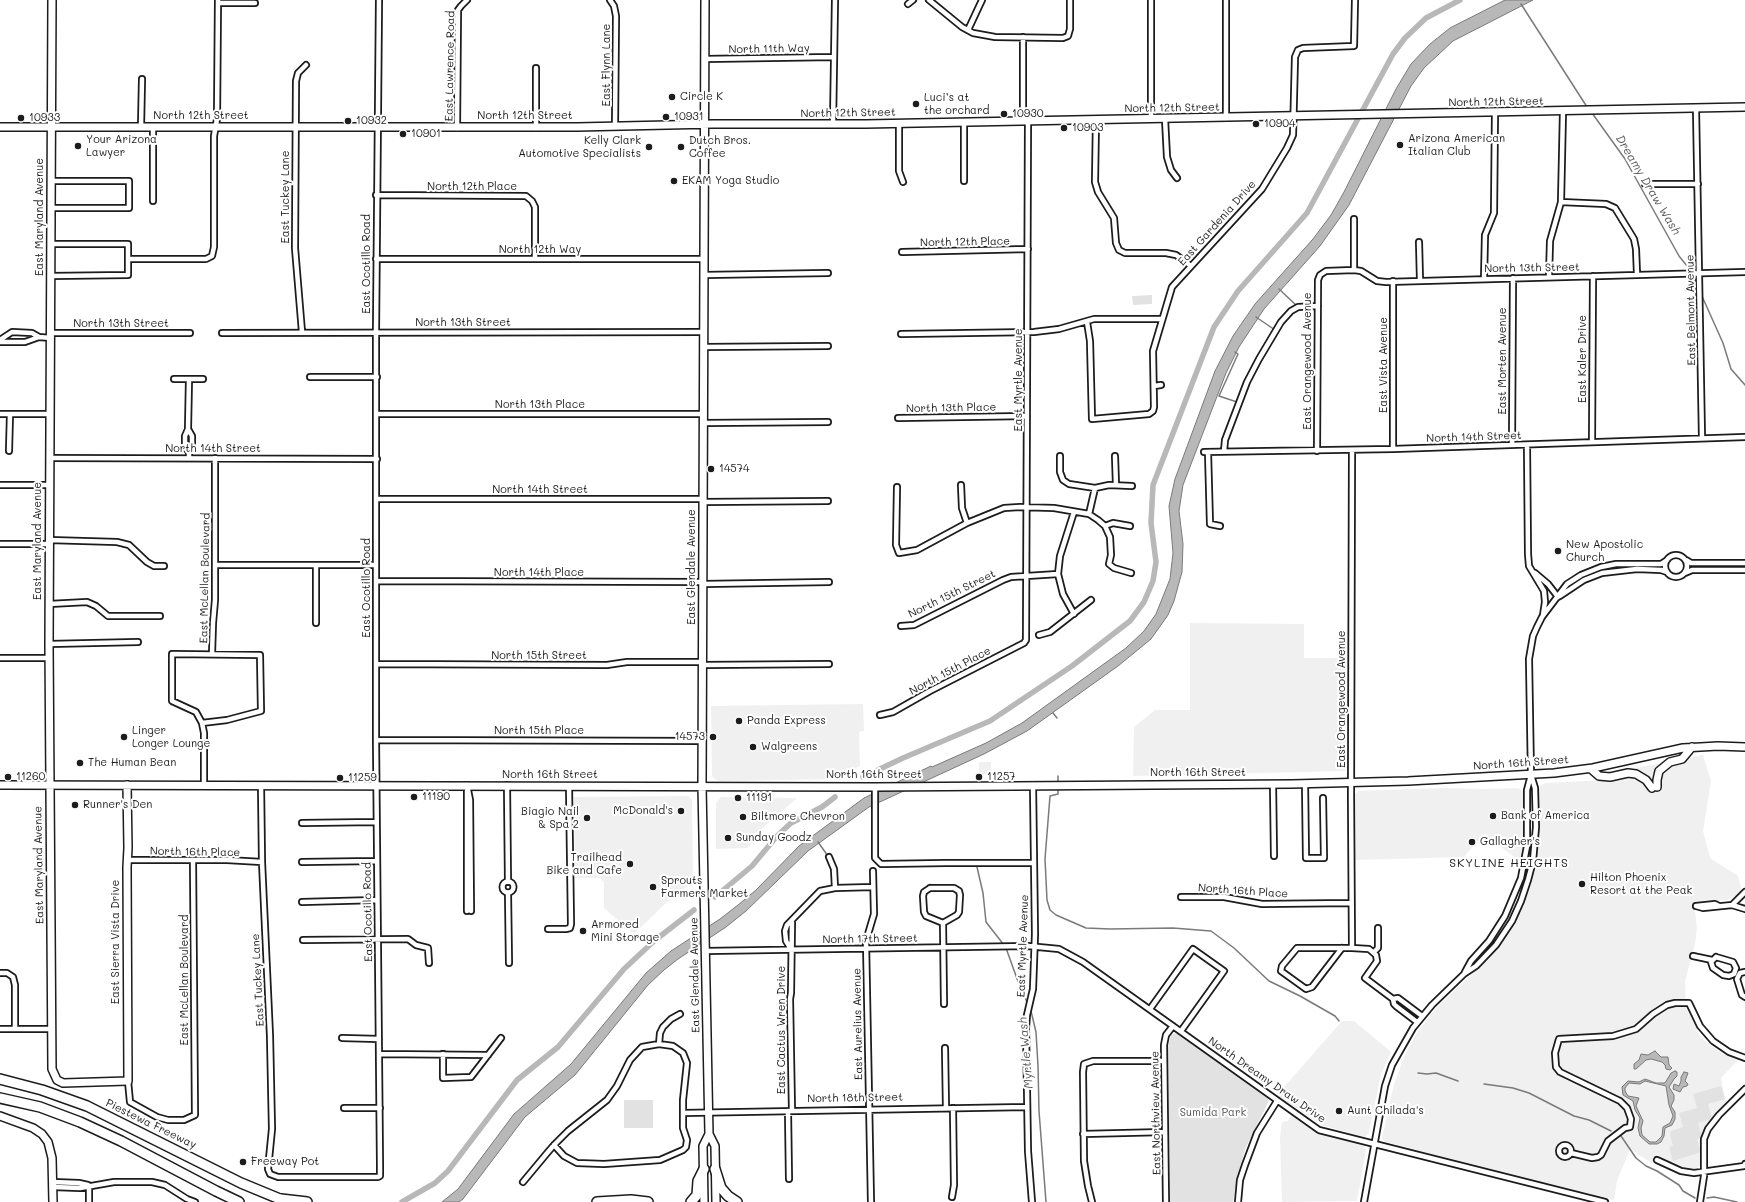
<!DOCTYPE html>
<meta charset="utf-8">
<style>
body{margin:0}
canvas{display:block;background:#fff}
</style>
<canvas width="1745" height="1202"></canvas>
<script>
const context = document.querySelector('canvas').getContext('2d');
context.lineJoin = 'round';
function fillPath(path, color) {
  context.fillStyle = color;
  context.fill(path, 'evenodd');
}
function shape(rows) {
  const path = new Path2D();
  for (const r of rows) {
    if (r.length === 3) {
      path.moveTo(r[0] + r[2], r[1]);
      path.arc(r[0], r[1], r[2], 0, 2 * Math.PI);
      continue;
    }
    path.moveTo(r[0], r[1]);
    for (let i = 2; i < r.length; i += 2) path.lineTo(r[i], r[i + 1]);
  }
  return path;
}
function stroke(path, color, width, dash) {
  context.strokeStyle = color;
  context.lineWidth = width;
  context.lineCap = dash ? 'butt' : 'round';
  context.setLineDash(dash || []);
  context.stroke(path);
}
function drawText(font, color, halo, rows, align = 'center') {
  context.font = font + ' Mali,sans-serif';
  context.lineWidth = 4;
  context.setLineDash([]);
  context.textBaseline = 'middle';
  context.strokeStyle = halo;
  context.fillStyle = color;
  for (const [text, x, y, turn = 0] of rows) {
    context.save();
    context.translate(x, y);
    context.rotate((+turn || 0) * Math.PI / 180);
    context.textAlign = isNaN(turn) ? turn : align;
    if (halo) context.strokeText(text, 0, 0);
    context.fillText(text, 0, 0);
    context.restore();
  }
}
fillPath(shape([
 [1190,623,1304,624,1304,658,1345,658,1345,771,1133,776,1134,727,1155,710,1190,710],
 [863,704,864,731,859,732,860,766,840,776,840,779,720,781,716,780,712,776,711,706],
 [1703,755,1711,781,1703,831,1710,858,1738,876,1742,892,1728,900,1694,903,1697,928,1695,944,1685,981,1686,1007,1700,1036,1710,1045,1723,1054,1738,1060,1721,1078,1725,1099,1727,1101,1704,1130,1701,1141,1701,1163,1699,1167,1689,1170,1679,1167,1656,1154,1652,1163,1630,1149,1617,1181,1614,1200,1385,1142,1382,1138,1394,1084,1404,1057,1416,1034,1435,1009,1490,957,1510,929,1520,909,1528,890,1534,868,1538,843,1539,787,1545,783,1608,780,1630,776,1636,768],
 [979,762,991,762,991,774,979,775],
 [1442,788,1484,789,1518,788,1523,791,1525,797,1526,816,1525,845,1522,863,1484,834,1464,857,1355,860,1354,797,1356,793,1359,791],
 [688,796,692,800,693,882,667,902,634,934,604,908,604,882,600,878,575,878,574,797],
 [721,797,797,798,751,838,754,841,747,848,716,849,716,803],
 [1342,1021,1354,1021,1391,1052,1381,1074,1369,1133,1365,1137,1321,1125,1277,1095],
 [1291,1115,1317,1133,1364,1145,1366,1150,1357,1201,1282,1202,1280,1138,1282,1122,1288,1121]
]), '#f0f0f0');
fillPath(shape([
 [1152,295,1152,304,1133,305,1132,296],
 [1176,1033,1267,1098,1269,1101,1245,1149,1237,1179,1233,1202,1170,1202,1168,1047,1171,1035],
 [1721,1086,1725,1099,1708,1104,1712,1119,1698,1123,1702,1137,1697,1139,1701,1152,1673,1161,1669,1147,1673,1146,1670,1134,1671,1131,1683,1127,1679,1113,1697,1108,1693,1094],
 [624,1100,653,1100,653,1128,624,1128]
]), '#e2e2e2');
const water = shape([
 [1505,0,1533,0,1453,41,1424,68,1411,86,1349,205,1320,246,1264,309,1239,347,1226,373,1183,485,1179,511,1183,544,1182,572,1174,601,1168,615,1151,639,1118,666,1027,731,984,754,869,807,808,851,746,911,726,927,678,959,664,970,648,985,575,1075,525,1117,463,1199,459,1202,442,1202,458,1189,514,1114,571,1064,646,973,671,951,720,919,738,905,756,890,799,846,864,798,931,766,932,767,986,743,1022,723,1126,648,1144,631,1156,614,1170,579,1173,553,1169,506,1175,479,1215,371,1233,336,1255,304,1313,239,1331,215,1344,192,1396,89,1411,64,1430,44,1450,28,1505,0],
 [1655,1051,1661,1057,1668,1057,1669,1065,1672,1068,1670,1070,1666,1069,1665,1065,1662,1062,1651,1059,1646,1060,1636,1069,1634,1069,1634,1064,1639,1060,1641,1054,1648,1055,1655,1051],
 [1675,1071,1677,1072,1677,1076,1674,1079,1669,1087,1674,1095,1674,1100,1671,1106,1675,1112,1675,1119,1672,1125,1665,1128,1664,1136,1661,1142,1657,1144,1649,1144,1640,1136,1638,1128,1640,1118,1635,1110,1633,1101,1623,1095,1622,1087,1628,1081,1639,1082,1645,1079,1656,1083,1665,1083,1671,1073,1675,1071],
 [1645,1081,1666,1086,1669,1105,1673,1116,1670,1123,1663,1127,1662,1136,1656,1142,1650,1142,1642,1135,1641,1128,1643,1121,1636,1106,1639,1098,1628,1096,1625,1091,1625,1088,1629,1083,1640,1084,1645,1081],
 [1684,1072,1688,1073,1685,1081,1688,1084,1687,1086,1683,1087,1680,1092,1673,1089,1674,1084,1679,1086,1681,1081,1681,1077,1684,1072]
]);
fillPath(water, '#b8b8b8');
stroke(water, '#7a7a7a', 1);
stroke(shape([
 [1521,4,1587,107],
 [1592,113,1625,159,1679,256,1687,266,1698,287],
 [1279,289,1297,306],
 [1701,294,1723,343,1731,369,1745,385],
 [1256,317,1275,330],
 [1235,352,1238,354,1219,396,1237,402],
 [1053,713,1057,718],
 [1058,776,1058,784],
 [1058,788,1058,794,1050,796,1045,859,1047,900,1050,910,1056,915,1086,928,1110,929,1173,928,1211,931,1234,948,1269,981,1300,996,1335,1016,1339,1021],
 [818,842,828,856],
 [977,867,983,893,986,922,1004,945],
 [1006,948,1020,987,1028,1004],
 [1030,1007,1036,1032,1038,1066,1039,1111,1046,1202],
 [1418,1073,1427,1074,1436,1073,1458,1081],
 [1484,1084,1513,1088,1529,1093,1574,1116,1589,1120,1611,1131],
 [1621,1136,1636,1158,1646,1166,1657,1171,1679,1185,1683,1191,1695,1198],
 [1707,1198,1714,1197,1737,1202]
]), '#7a7a7a', 1.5);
stroke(shape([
 [863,777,903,758,990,721,1072,666,1130,621,1144,602,1153,581,1156,562,1151,523,1153,485,1214,327,1238,291,1307,213,1393,54,1405,38,1426,18,1460,0],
 [715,897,752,866,777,836,791,823,822,807,835,797],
 [402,1202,435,1183,448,1171,517,1080,558,1047,624,969,654,941,694,910]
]), '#b8b8b8', 5.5);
const street = shape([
 [610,0,614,6,616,16,615,126],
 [929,0,962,27,973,33,995,37,1063,38,1068,36,1070,29,1070,0],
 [218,3,255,3],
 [908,4,913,0],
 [968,30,982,0],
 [1023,37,1023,121],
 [704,59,834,57],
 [1696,109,1702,438],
 [1226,118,1226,0],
 [1151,119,1151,0],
 [1165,119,1167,157,1171,170,1177,178],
 [1096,120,1095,182,1098,192,1114,218,1116,243,1119,250,1125,253,1166,253,1176,255,1191,266],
 [899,123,899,171,903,182],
 [833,124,835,0],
 [141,127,142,79],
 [457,128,458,10,461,6,467,0],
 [536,128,536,68],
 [51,181,129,181,129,208,51,208],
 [964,181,964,122],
 [1645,184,1698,184],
 [376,195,526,196,532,201,535,207,535,259],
 [153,201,153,127],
 [1561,202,1606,204,1615,208,1634,239,1636,249,1637,274],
 [1354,219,1354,270],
 [1419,242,1420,280],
 [902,252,1028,249],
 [128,259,206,259,212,256,214,247,214,136,217,119,218,0],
 [376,259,704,259],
 [704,275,828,273],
 [50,276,128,275,128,244,50,244],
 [1549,277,1550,241,1561,202,1563,111],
 [1484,279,1485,235,1494,213,1495,113],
 [1087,322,1090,341,1092,419,1149,414,1153,411,1154,407,1153,351,1172,287,1262,189,1287,148,1293,135,1295,57,1298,50,1303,48,1354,46,1355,0],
 [302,332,295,248,296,81,298,73,306,65],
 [51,333,190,333],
 [222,333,703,332],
 [901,334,1034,332,1059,329,1094,319,1162,319],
 [0,340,12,332,32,333,39,337],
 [0,342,25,342,39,337,51,338],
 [703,347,828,346],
 [310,377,377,377],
 [174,379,189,379],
 [1154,386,1161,385],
 [0,414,49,414],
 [376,414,703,414],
 [898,418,1027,416],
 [703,423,828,422],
 [188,429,189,379,203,379],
 [1592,442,1593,276],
 [1512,445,1513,278],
 [1527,445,1528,554,1529,566,1544,591,1545,602,1543,615],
 [1393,449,1393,281],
 [9,451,10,414],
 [1224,451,1225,440,1247,382,1259,359,1281,322,1291,311,1298,307,1318,306],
 [1317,451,1318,280,1320,275,1326,271,1354,270,1361,271,1377,281,1386,282,1745,272],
 [189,452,185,447,185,436,188,429,192,436,192,447,189,452,189,458],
 [1204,452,1393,449,1745,437],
 [1208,452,1210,524,1220,526],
 [1060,456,1060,472,1063,480,1069,484,1095,488,1109,485,1132,486],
 [1115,456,1116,485],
 [49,458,377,459],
 [0,485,50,485],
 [961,485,962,508,967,523],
 [897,487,896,545,899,553,917,550,967,523,1004,508,1020,507,1054,508,1089,514,1098,520,1105,526,1110,537,1111,555,1109,564,1114,568,1131,573],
 [377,499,703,499],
 [703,502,828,501],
 [1074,512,1060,556,1058,574,1063,594,1074,614],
 [1089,514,1095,488],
 [1105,526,1113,523,1130,526],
 [49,540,117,542,129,545,147,562,154,566,164,566],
 [0,544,49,544],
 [1676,566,11],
 [1686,560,1691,563,1745,563],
 [215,565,376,565],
 [316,565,316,623],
 [1535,573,1548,584,1558,597],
 [1685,573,1692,570,1745,570],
 [376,581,703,582],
 [703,584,829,582],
 [1560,596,1584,580,1602,573,1637,569,1661,570,1667,572],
 [49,604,87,602,96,606,108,616,160,616],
 [901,626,914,625,1003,580,1011,577,1058,574],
 [1039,635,1050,632,1091,600],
 [49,644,138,642],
 [212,654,213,623,215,600,215,458],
 [0,658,49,658],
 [376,664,607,665,627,662,703,662],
 [703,665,829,664],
 [880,715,893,712,930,691,1024,643,1026,640,1028,121],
 [202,723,227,720,261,711,260,655,172,654,172,701,196,712,202,723,204,733,204,785],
 [376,740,702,741],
 [1305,783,1306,858,1324,858,1323,798],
 [1273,784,1274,856],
 [261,785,262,862,270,1036,272,1129,268,1169,270,1174,278,1177,378,1177,380,1176,380,1163,376,740,376,332,379,0],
 [467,785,470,800,471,911],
 [507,785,508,882],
 [875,787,875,858,881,864,946,863,1034,863],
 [467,791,467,911],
 [302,823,376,822],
 [829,857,834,869,835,888],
 [127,860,227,860,262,862],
 [302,862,376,861],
 [508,887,5.5],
 [930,888,954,888,959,891,960,895,959,912,957,915,943,923,926,916,924,912,923,896,924,892,930,888],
 [508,893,509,963],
 [1181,897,1224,897,1262,904,1351,903],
 [302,902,377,900],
 [1732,905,1745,892],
 [1696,906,1703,908,1732,905,1745,909],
 [1696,906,1715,904,1719,906],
 [792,922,791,993,790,999,792,1111],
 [943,923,944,1004],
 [548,929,566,929,570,928,571,924,569,786],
 [303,940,408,939,416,945,428,948,429,963],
 [1342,948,1312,987,1306,989,1281,971,1282,966,1297,948,1352,948,1369,949,1376,955,1377,961,1365,978,1393,999,1398,998,1422,1016],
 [1352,948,1351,797,1352,450],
 [791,949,786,941,785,931,787,925,820,891,835,888,873,887],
 [705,951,1028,946,1059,949,1083,962,1319,1130,1605,1202],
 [1374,952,1378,948,1378,928],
 [1693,956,1712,960],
 [1716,957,1733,962,1736,968,1734,974,1729,976,1723,975,1713,968,1711,962,1716,957],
 [1465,972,1471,961,1489,941,1505,916,1521,878,1527,846,1527,790,1531,775],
 [1745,972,1740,973,1737,979,1742,995,1745,997],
 [0,973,7,973,13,977,15,985,15,1029],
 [1393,999,1394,1004,1396,1006,1417,1022],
 [1150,1009,1193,949,1224,971,1181,1031],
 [0,1029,52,1029],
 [342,1038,379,1039],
 [659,1044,660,1033,663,1027,671,1019,680,1014],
 [945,1048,946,1108],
 [379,1054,488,1055],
 [443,1054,443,1078,471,1077,501,1038],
 [128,1081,130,1102,157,1117,168,1120,184,1120,195,1115,193,860],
 [344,1108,380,1108],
 [788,1111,789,1179],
 [683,1113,1027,1107],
 [1083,1134,1165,1132],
 [1565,1151,6],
 [1571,1153,1592,1158,1598,1157,1601,1155,1608,1141,1625,1128,1630,1127,1631,1119,1627,1108,1620,1101,1560,1072,1556,1067,1555,1053,1559,1039,1613,1036,1636,1029,1653,1014,1667,1005,1675,1003,1689,1003,1700,1026,1713,1041,1729,1052,1745,1058],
 [1657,1160,1681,1171,1694,1173,1744,1166,1745,1164],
 [53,1182,79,1183,88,1185],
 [523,1182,548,1152,554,1145,568,1131,607,1100,617,1086,630,1060,642,1047,659,1044,673,1046,683,1053,687,1063,683,1100,683,1128,687,1140,686,1147,683,1150,660,1160,604,1164,577,1163,564,1156,554,1145],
 [53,1187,80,1188,114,1182,152,1182,165,1185,187,1199,195,1202],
 [952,1197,954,1185,953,1108],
 [89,1202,89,1186],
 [871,1202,866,941,874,914,873,871],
 [1032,1202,1028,1151,1026,1028,1027,1015,1033,989,1035,934,1033,785],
 [1092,1202,1088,1186,1084,1161,1083,1072,1084,1064,1093,1061,1164,1061],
 [1166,1202,1164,1045,1166,1035,1173,1026],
 [1238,1202,1240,1180,1245,1165,1257,1133,1277,1101],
 [1364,1202,1385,1086,1392,1065,1413,1028,1432,1005,1464,974,1476,966,1496,945,1512,921,1521,901,1528,880,1533,861,1536,827,1535,788,1531,775,1529,659,1533,636,1537,627,1542,617,1567,584,1581,575,1601,567,1616,564,1661,564,1667,560],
 [1700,1202,1704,1176,1704,1139,1708,1129,1719,1115,1745,1089]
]);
const secondary = shape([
 [52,0,49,644,52,1069,57,1080,63,1083,128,1081,127,867,128,848,127,785],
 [705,0,702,786,709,1134,715,1146,716,1202],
 [0,127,577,127,713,124,866,124,1745,107],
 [1591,769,1599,776,1610,777,1628,773,1636,774,1646,780,1652,788],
 [0,785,875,787,1292,784,1408,781,1554,773,1593,768,1683,748,1718,746,1745,747],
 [1657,787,1657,780,1659,771,1670,762,1682,759,1692,747],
 [0,1116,33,1128,42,1134,48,1142,52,1158,53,1202],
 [704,1202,703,1146,709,1134]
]);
const highway = shape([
 [0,1079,42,1090,87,1106,241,1183,287,1202],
 [0,1098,40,1107,80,1122,121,1141,216,1191,239,1202],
 [715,1169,721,1188,728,1196,737,1202],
 [281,1199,307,1202],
 [597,1202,631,1200,648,1202],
 [691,1202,697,1195,698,1181,704,1169]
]);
stroke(street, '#1c1c1c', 8);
stroke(secondary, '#1c1c1c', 10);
stroke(highway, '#1c1c1c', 12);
stroke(street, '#fff', 4.5);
stroke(secondary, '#fff', 7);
stroke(highway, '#fff', 9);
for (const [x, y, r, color] of [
 [672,97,4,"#1c1c1c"],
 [916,104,4,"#1c1c1c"],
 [1004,114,4,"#1c1c1c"],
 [666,117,4,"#1c1c1c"],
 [21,118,4,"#1c1c1c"],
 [348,121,4,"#1c1c1c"],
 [1256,124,4,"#1c1c1c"],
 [1064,128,4,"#1c1c1c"],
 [403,134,4,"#1c1c1c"],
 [1400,145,4,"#1c1c1c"],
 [78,146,4,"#1c1c1c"],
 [649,147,4,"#1c1c1c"],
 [681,147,4,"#1c1c1c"],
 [674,181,4,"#1c1c1c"],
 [711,469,4,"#1c1c1c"],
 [1558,551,4,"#1c1c1c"],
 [739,721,4,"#1c1c1c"],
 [124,737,4,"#1c1c1c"],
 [713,737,4,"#1c1c1c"],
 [753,747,4,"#1c1c1c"],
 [80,763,4,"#1c1c1c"],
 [8,777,4,"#1c1c1c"],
 [979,777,4,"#1c1c1c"],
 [340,778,4,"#1c1c1c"],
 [414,797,4,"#1c1c1c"],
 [738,798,4,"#1c1c1c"],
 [75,805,4,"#1c1c1c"],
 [681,811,4,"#1c1c1c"],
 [1493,816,4,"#1c1c1c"],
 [743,817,4,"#1c1c1c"],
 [587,818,4,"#1c1c1c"],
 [728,838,4,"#1c1c1c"],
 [1472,842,4,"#1c1c1c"],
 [630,864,4,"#1c1c1c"],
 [1582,884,4,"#1c1c1c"],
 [653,887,4,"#1c1c1c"],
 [583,931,4,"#1c1c1c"],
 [1339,1111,4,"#1c1c1c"],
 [243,1162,4,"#1c1c1c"]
]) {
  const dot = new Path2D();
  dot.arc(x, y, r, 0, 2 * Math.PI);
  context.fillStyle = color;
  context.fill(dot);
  stroke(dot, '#fff', 1.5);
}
drawText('11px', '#1c1c1c', '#fff', [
 ["North 11th Way",769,49,-1],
 ["East Flynn Lane",607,65,-90],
 ["East Lawrence Road",450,66,-89],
 ["North 12th Street",1496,102,-1],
 ["North 12th Street",1172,108,-1],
 ["North 12th Street",848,113,-1],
 ["North 12th Street",201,116],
 ["North 12th Street",525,116],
 ["North 12th Place",472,187],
 ["East Tuckey Lane",286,197,-90],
 ["East Maryland Avenue",40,217,-90],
 ["East Gardenia Drive",1217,223,-48],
 ["North 12th Place",965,242,-1],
 ["North 12th Way",540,250],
 ["East Ocotillo Road",367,264,-90],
 ["North 13th Street",1532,268,-1],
 ["East Belmont Avenue",1691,310,-91],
 ["North 13th Street",463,323],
 ["North 13th Street",121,324],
 ["East Kaler Drive",1583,359,-90],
 ["East Orangewood Avenue",1308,361,-90],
 ["East Morten Avenue",1503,361,-90],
 ["East Vista Avenue",1384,365,-90],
 ["East Myrtle Avenue",1019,380,-90],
 ["North 13th Place",540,405],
 ["North 13th Place",951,408,-1],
 ["North 14th Street",1474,437,-2],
 ["North 14th Street",213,449],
 ["North 14th Street",540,490],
 ["East Maryland Avenue",38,541,-90],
 ["East Glendale Avenue",692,567,-90],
 ["North 14th Place",539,573],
 ["East McLellan Boulevard",205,578,-89],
 ["East Ocotillo Road",367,588,-90],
 ["North 15th Street",952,594,-26],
 ["North 15th Street",539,656],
 ["North 15th Place",950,671,-28],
 ["East Orangewood Avenue",1342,699,-90],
 ["North 15th Place",539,731],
 ["North 16th Street",1521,763,-4],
 ["North 16th Street",1198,773],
 ["North 16th Street",550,775],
 ["North 16th Street",874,775],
 ["North 16th Place",195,852,1],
 ["East Maryland Avenue",39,865,-91],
 ["North 16th Place",1243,891,4],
 ["East Ocotillo Road",368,912,-91],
 ["North 17th Street",870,939,-1],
 ["East Sierra Vista Drive",116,942,-90],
 ["East Myrtle Avenue",1023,946,-88],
 ["East Glendale Avenue",695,975,-91],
 ["East McLellan Boulevard",185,980,-90],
 ["East Tuckey Lane",258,980,-93],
 ["East Aurelius Avenue",858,1024,-91],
 ["East Cactus Wren Drive",782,1030,-90],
 ["North Dreamy Draw Drive",1267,1080,35],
 ["North 18th Street",855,1098,-1],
 ["East Northview Avenue",1156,1113,-91],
 ["Piestewa Freeway",151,1124,26]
]);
drawText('11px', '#1c1c1c', '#fff', [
 ["Circle K",680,97],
 ["Luci’s at",924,98],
 ["the orchard",924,111],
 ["10930",1012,114],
 ["10931",674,117],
 ["10933",29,118],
 ["10932",356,121],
 ["10904",1264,124],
 ["10903",1072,128],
 ["10901",411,134],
 ["Arizona American",1408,139],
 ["Italian Club",1408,152],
 ["Your Arizona",86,140],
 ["Lawyer",86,153],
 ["Kelly Clark",641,141,"right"],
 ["Automotive Specialists",641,154,"right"],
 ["Dutch Bros.",689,141],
 ["Coffee",689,154],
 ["EKAM Yoga Studio",682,181],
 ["14574",719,469],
 ["New Apostolic",1566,545],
 ["Church",1566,558],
 ["Panda Express",747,721],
 ["Linger",132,731],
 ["Longer Lounge",132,744],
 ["14573",705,737,"right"],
 ["Walgreens",761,747],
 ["The Human Bean",88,763],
 ["11260",16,777],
 ["11257",987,777],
 ["11259",348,778],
 ["11190",422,797],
 ["11191",746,798],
 ["Runner's Den",83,805],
 ["McDonald's",673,811,"right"],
 ["Biagio Nail",579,812,"right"],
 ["& Spa 2",579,825,"right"],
 ["Bank of America",1501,816],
 ["Biltmore Chevron",751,817],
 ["Sunday Goodz",736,838],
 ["Gallagher's",1480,842],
 ["Trailhead",622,858,"right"],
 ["Bike and Cafe",622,871,"right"],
 ["Hilton Phoenix",1590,878],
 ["Resort at the Peak",1590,891],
 ["Sprouts",661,881],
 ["Farmers Market",661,894],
 ["Armored",591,925],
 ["Mini Storage",591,938],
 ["Aunt Chilada's",1347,1111],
 ["Freeway Pot",251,1162]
], 'left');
drawText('11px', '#575757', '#fff', [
 ["Sumida Park",1213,1113]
]);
drawText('italic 12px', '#5a5a5a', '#fff', [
 ["Dreamy Draw Wash",1648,185,59],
 ["Myrtle Wash",1026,1053,-95]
]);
context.letterSpacing = '1px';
drawText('12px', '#1c1c1c', '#fff', [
 ["SKYLINE HEIGHTS",1509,863]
]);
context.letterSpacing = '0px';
</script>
